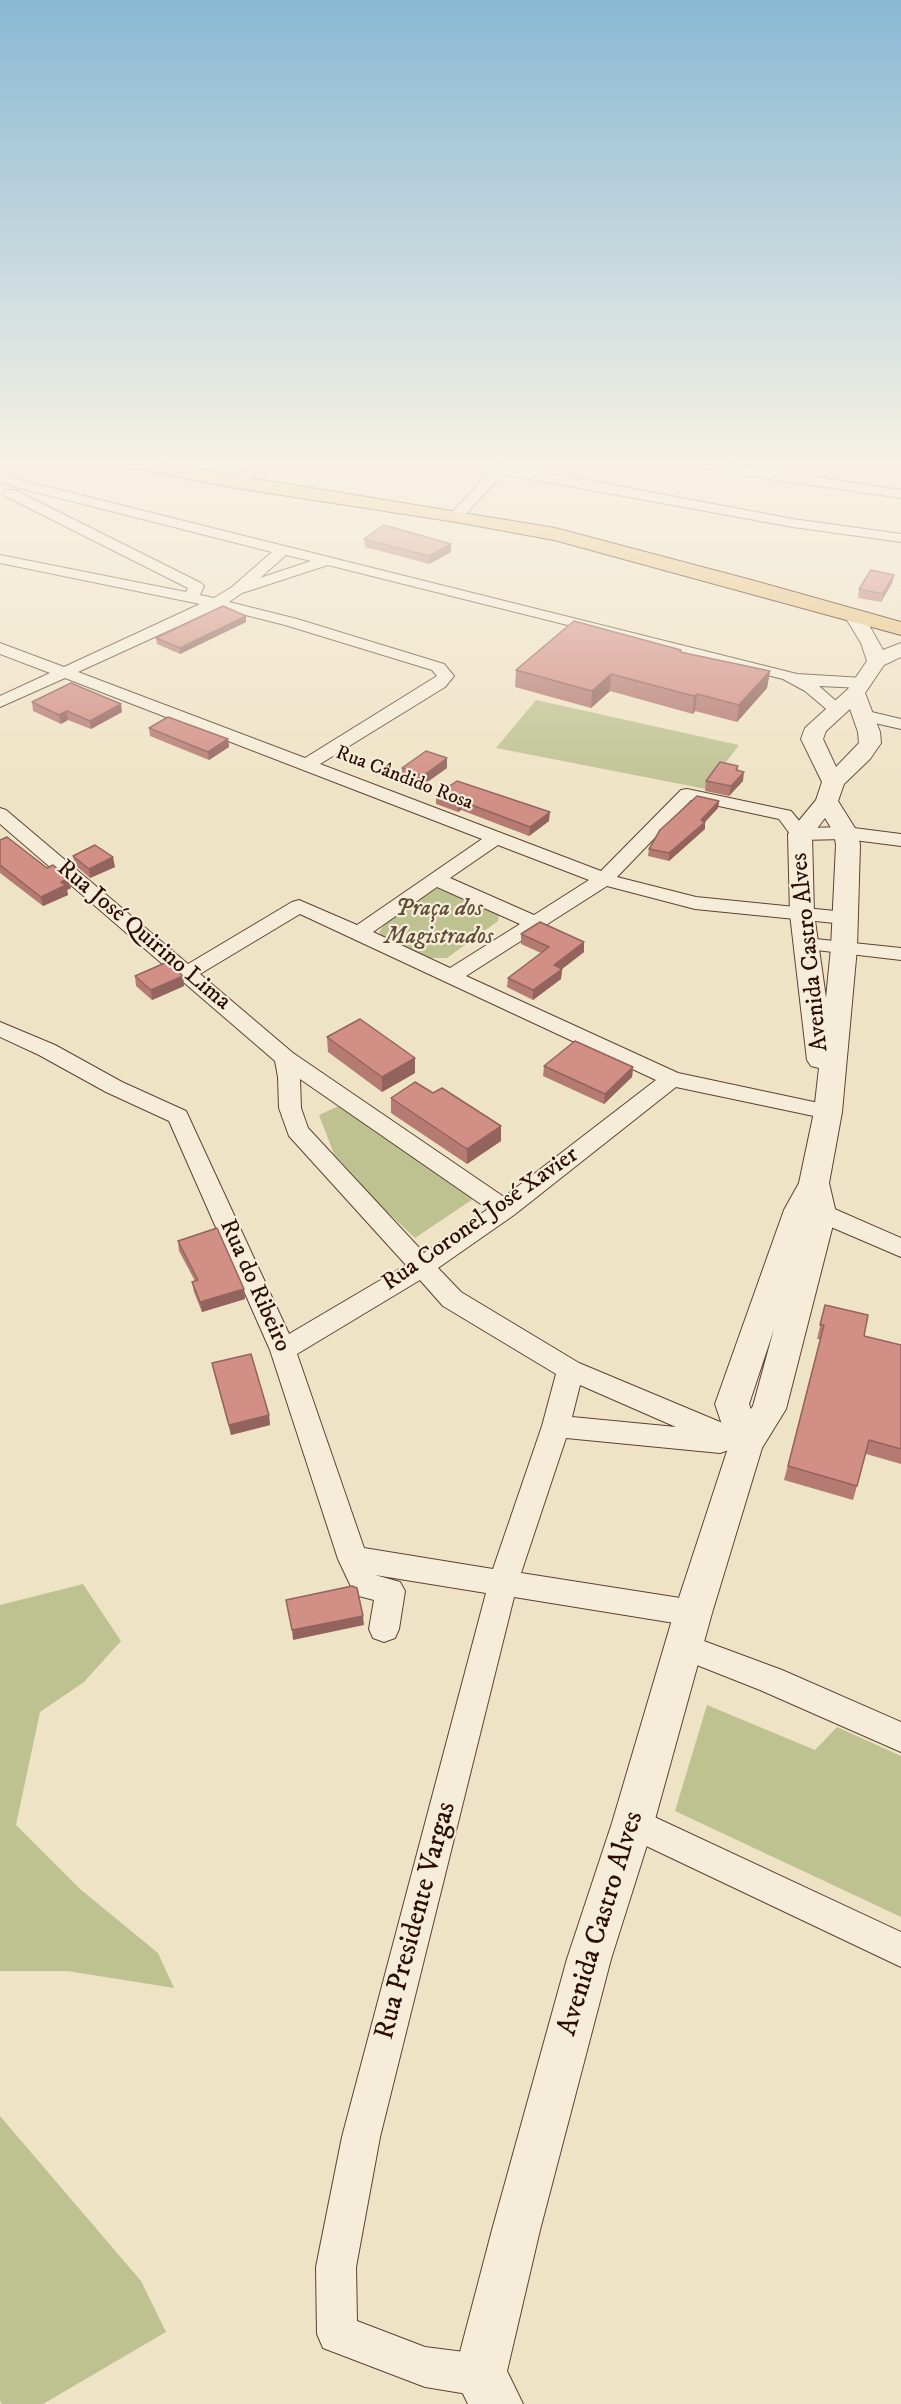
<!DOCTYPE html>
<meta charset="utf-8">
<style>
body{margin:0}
canvas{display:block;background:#efe3c5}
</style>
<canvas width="901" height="2404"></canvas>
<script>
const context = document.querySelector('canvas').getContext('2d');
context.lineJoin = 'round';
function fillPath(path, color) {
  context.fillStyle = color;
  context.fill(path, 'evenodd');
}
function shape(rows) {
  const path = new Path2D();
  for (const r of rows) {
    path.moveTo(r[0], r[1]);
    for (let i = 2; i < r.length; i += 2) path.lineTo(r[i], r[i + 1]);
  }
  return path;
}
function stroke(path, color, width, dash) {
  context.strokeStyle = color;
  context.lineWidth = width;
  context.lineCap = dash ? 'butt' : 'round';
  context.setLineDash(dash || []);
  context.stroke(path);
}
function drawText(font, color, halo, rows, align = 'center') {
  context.font = font + ' "IM FELL DW Pica",serif';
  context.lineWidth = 4.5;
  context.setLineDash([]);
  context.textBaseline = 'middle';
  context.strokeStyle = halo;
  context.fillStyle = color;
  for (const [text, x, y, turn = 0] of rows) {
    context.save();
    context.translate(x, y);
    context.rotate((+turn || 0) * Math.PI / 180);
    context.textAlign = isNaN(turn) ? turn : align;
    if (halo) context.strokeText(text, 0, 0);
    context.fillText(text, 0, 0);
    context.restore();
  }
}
fillPath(shape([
 [536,700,739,745,706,789,496,748],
 [438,889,495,912,499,915,498,921,447,958,427,958,381,937,379,932,384,925,429,890],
 [343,1104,473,1199,415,1238,380,1205,334,1154,319,1115],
 [83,1584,121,1641,84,1682,40,1712,16,1825,80,1889,158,1953,174,1988,67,1971,0,1971,0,1605],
 [707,1705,815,1750,837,1727,901,1756,901,1917,675,1811],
 [0,2116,141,2281,166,2332,43,2404,2,2404,0,2401]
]), '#bec291');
const minor = shape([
 [259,462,274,462,241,485,231,485,229,482,231,479,259,462],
 [453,462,501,464,793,519,901,534,901,542,793,527,503,474,461,519,456,520,451,519,449,516,451,513,490,472,455,465,453,462],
 [690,462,715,462,901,490,901,498,742,475,692,465,690,462],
 [0,471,5,472,8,477,797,674,863,678,871,683,863,688,819,686,845,709,837,714,831,713,805,691,783,679,328,565,242,593,229,602,297,619,444,664,454,676,445,687,320,764,601,871,681,790,687,789,791,811,805,828,846,827,901,834,901,846,846,839,800,840,793,838,779,819,691,800,617,877,696,897,845,912,852,914,855,918,852,922,845,924,695,909,607,886,466,976,678,1073,828,1105,836,1107,839,1112,836,1117,828,1119,676,1087,514,1215,438,1268,461,1292,579,1363,756,1437,760,1445,756,1453,746,1456,729,1450,720,1453,566,1438,521,1573,693,1600,704,1604,708,1613,704,1622,693,1626,514,1597,380,2137,356,2267,357,2321,425,2347,480,2354,495,2360,501,2375,495,2390,480,2396,425,2387,323,2348,317,2334,316,2267,342,2137,486,1593,375,1575,400,1582,405,1591,399,1629,395,1638,384,1642,373,1638,369,1629,374,1600,355,1595,338,1559,270,1350,169,1121,106,1092,39,1055,0,1037,0,1022,55,1045,122,1082,186,1111,289,1334,406,1265,289,1136,279,1108,278,1077,275,1061,0,824,0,808,6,810,188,964,292,902,299,900,357,925,482,839,65,678,0,707,0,696,50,673,0,654,0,643,64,667,200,604,0,563,0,555,186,592,188,588,5,496,3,493,5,490,15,490,201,583,204,586,200,595,214,598,232,587,272,552,0,483,0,471],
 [286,555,311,561,260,578,286,555],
 [218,608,285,625,432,670,437,676,305,758,78,672,218,608],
 [498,845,589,880,534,915,450,878,498,845],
 [437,887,520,924,450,968,373,932,437,887],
 [300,914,656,1080,504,1197,293,1053,200,974,300,914],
 [300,1079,488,1209,424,1253,308,1128,301,1108,300,1079],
 [420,1280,443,1306,556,1374,542,1426,493,1569,364,1548,297,1354,420,1280],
 [580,1385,676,1427,572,1417,580,1385],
 [863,710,901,719,901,729,857,719,855,715,857,711,863,710],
 [806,938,901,948,901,960,799,948,796,944,799,940,806,938],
 [803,1203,830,1207,901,1238,901,1257,817,1221,794,1217,791,1211,794,1205,803,1203],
 [685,1634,782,1670,901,1722,901,1752,760,1690,674,1656,670,1647,674,1638,685,1634],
 [633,1807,901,1932,901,1967,621,1834,616,1823,621,1812,633,1807]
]);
const tertiary = shape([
 [854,609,861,611,883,650,901,643,901,657,884,665,865,693,880,732,881,743,870,759,844,784,838,801,858,833,860,845,857,948,842,1112,829,1183,836,1213,786,1409,762,1448,712,1613,654,1823,611,1959,540,2230,507,2371,523,2404,468,2404,454,2375,492,2230,567,1959,612,1823,674,1613,729,1445,715,1404,784,1210,799,1183,814,1112,819,1068,811,1066,807,1060,790,914,788,834,816,800,822,782,801,739,805,728,848,689,867,661,861,643,844,615,847,611,854,609],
 [850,709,858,732,859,743,836,767,823,739,826,731,850,709],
 [825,818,834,833,836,845,831,948,826,998,814,914,812,835,825,818],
 [774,1329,753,1406,751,1409,749,1404,774,1329]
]);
const primary = shape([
 [116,462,153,462,555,528,755,581,901,622,901,635,554,540,456,522,236,488,125,467,119,466,116,462]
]);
stroke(minor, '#5e4233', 2);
stroke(tertiary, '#5e4233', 2);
stroke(primary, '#2d0c02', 2);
fillPath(minor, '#f5edd9');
fillPath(tertiary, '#f5edd9');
fillPath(primary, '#e8c282');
fillPath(shape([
 [364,539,451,552,429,564,365,547],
 [894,575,892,583,881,602,858,598,859,589],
 [246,616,246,622,180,654,157,644,156,638],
 [681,650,681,652,770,671,767,688,737,722,695,711,693,714,610,691,591,708,515,687,516,670],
 [32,702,122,712,91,729,68,720,61,724,33,711],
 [149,728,228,739,229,747,209,760,150,736],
 [738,766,738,770,743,781,729,796,705,791,706,781],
 [402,768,447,768,423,785,402,777],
 [436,795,549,821,529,836,461,810,458,812,436,804],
 [719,801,718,808,705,822,705,829,669,861,648,856,649,849],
 [0,840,71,888,67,890,68,895,43,906,0,873],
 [73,856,115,867,90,878,75,865],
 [521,934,584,952,562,969,561,979,533,1000,507,987,508,978,541,953,521,944],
 [135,976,183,976,184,986,152,1000,136,986],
 [327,1037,415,1073,382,1092,328,1052],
 [544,1066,633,1067,632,1077,604,1104,543,1076],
 [433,1093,501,1126,501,1141,467,1164,391,1113,391,1098],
 [178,1241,244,1289,245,1299,202,1312,194,1292,192,1282,195,1281,179,1251],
 [825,1305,864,1336,901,1345,901,1464,866,1454,853,1500,784,1480,820,1339,817,1339],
 [212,1363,269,1415,270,1425,231,1435,214,1373]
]), '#b57b73');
fillPath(shape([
 [451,544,451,552,429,564,429,556],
 [894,575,892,583,881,602,883,594],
 [246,616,246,622,180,654,180,648],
 [770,671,767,688,737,722,739,705],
 [611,674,610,691,591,708,592,691],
 [697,694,695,711,693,714,694,696],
 [121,704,122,712,91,729,90,721],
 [67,711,68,720,61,724,59,715],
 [228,739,229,747,209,760,208,752],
 [447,758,447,768,423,785,423,776],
 [744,772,743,781,729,796,731,786],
 [461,801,461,810,458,812,458,804],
 [719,801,718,808,705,822,705,829,669,861,669,853],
 [550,812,549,821,529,836,530,827],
 [113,857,115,867,90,878,89,869],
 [69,878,71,888,67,890,68,895,43,906,41,897,61,882],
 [584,942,584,952,562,969,561,979,533,1000,533,990,554,965],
 [183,976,184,986,152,1000,151,990],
 [415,1058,415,1073,382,1092,382,1077],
 [633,1067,632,1077,604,1104,605,1094],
 [501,1126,501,1141,467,1164,467,1149],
 [244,1289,245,1299,202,1312,200,1302],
 [269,1415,270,1425,231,1435,229,1425],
 [363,1616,364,1625,293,1640,292,1630]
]), '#93645e');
const building = shape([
 [384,525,451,544,429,556,364,539,384,525],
 [871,570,894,575,883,594,859,589,871,570],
 [223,606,246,616,180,648,156,638,223,606],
 [574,621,681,650,680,652,770,671,739,705,697,694,694,696,611,674,592,691,516,670,574,621],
 [71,683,121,704,90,721,67,711,59,715,32,702,71,683],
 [168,717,228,739,208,752,149,728,168,717],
 [426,751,447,758,423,776,402,768,426,751],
 [720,762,738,766,736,770,744,772,731,786,706,781,720,762],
 [457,781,550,812,530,827,461,801,458,804,436,795,457,781],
 [697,796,719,801,701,820,705,822,669,853,649,849,660,830,697,796],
 [7,837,47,868,53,865,69,878,61,882,66,885,41,897,0,865,0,840,7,837],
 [95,845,113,857,89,869,73,856,95,845],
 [540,922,584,942,554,965,562,969,533,990,508,978,549,947,521,934,540,922],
 [167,962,183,976,151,990,135,976,167,962],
 [360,1019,415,1058,382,1077,327,1037,360,1019],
 [575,1041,633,1067,605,1094,544,1066,575,1041],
 [415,1082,433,1093,442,1088,501,1126,467,1149,391,1098,415,1082],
 [217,1228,244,1289,200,1302,192,1282,198,1280,178,1241,217,1228],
 [825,1305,868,1315,864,1336,901,1345,901,1449,869,1440,857,1486,788,1466,824,1325,820,1325,825,1305],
 [251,1354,269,1415,229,1425,212,1363,251,1354],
 [352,1586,357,1588,363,1616,292,1630,286,1600,352,1586]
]);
fillPath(building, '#d28f86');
stroke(building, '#93645e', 1.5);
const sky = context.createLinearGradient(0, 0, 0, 798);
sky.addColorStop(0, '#89b8d4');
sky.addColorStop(0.58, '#f8f2e5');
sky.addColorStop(1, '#f8f2e500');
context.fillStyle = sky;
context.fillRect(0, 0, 901, 798);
drawText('20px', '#2d0c02', '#f5edd9', [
 ["Rua Cândido Rosa",404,779,21]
]);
drawText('italic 24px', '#604c34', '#f5edd9', [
 ["Praça dos",439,910],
 ["Magistrados",439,938]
]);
drawText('24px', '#2d0c02', '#f5edd9', [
 ["Rua José Quirino Lima",143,936,40],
 ["Avenida Castro Alves",811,952,-96],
 ["Rua Coronel José Xavier",481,1220,-35],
 ["Rua do Ribeiro",254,1286,66]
]);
drawText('28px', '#2d0c02', '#f5edd9', [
 ["Rua Presidente Vargas",417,1921,-75],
 ["Avenida Castro Alves",602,1924,-73]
]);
</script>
